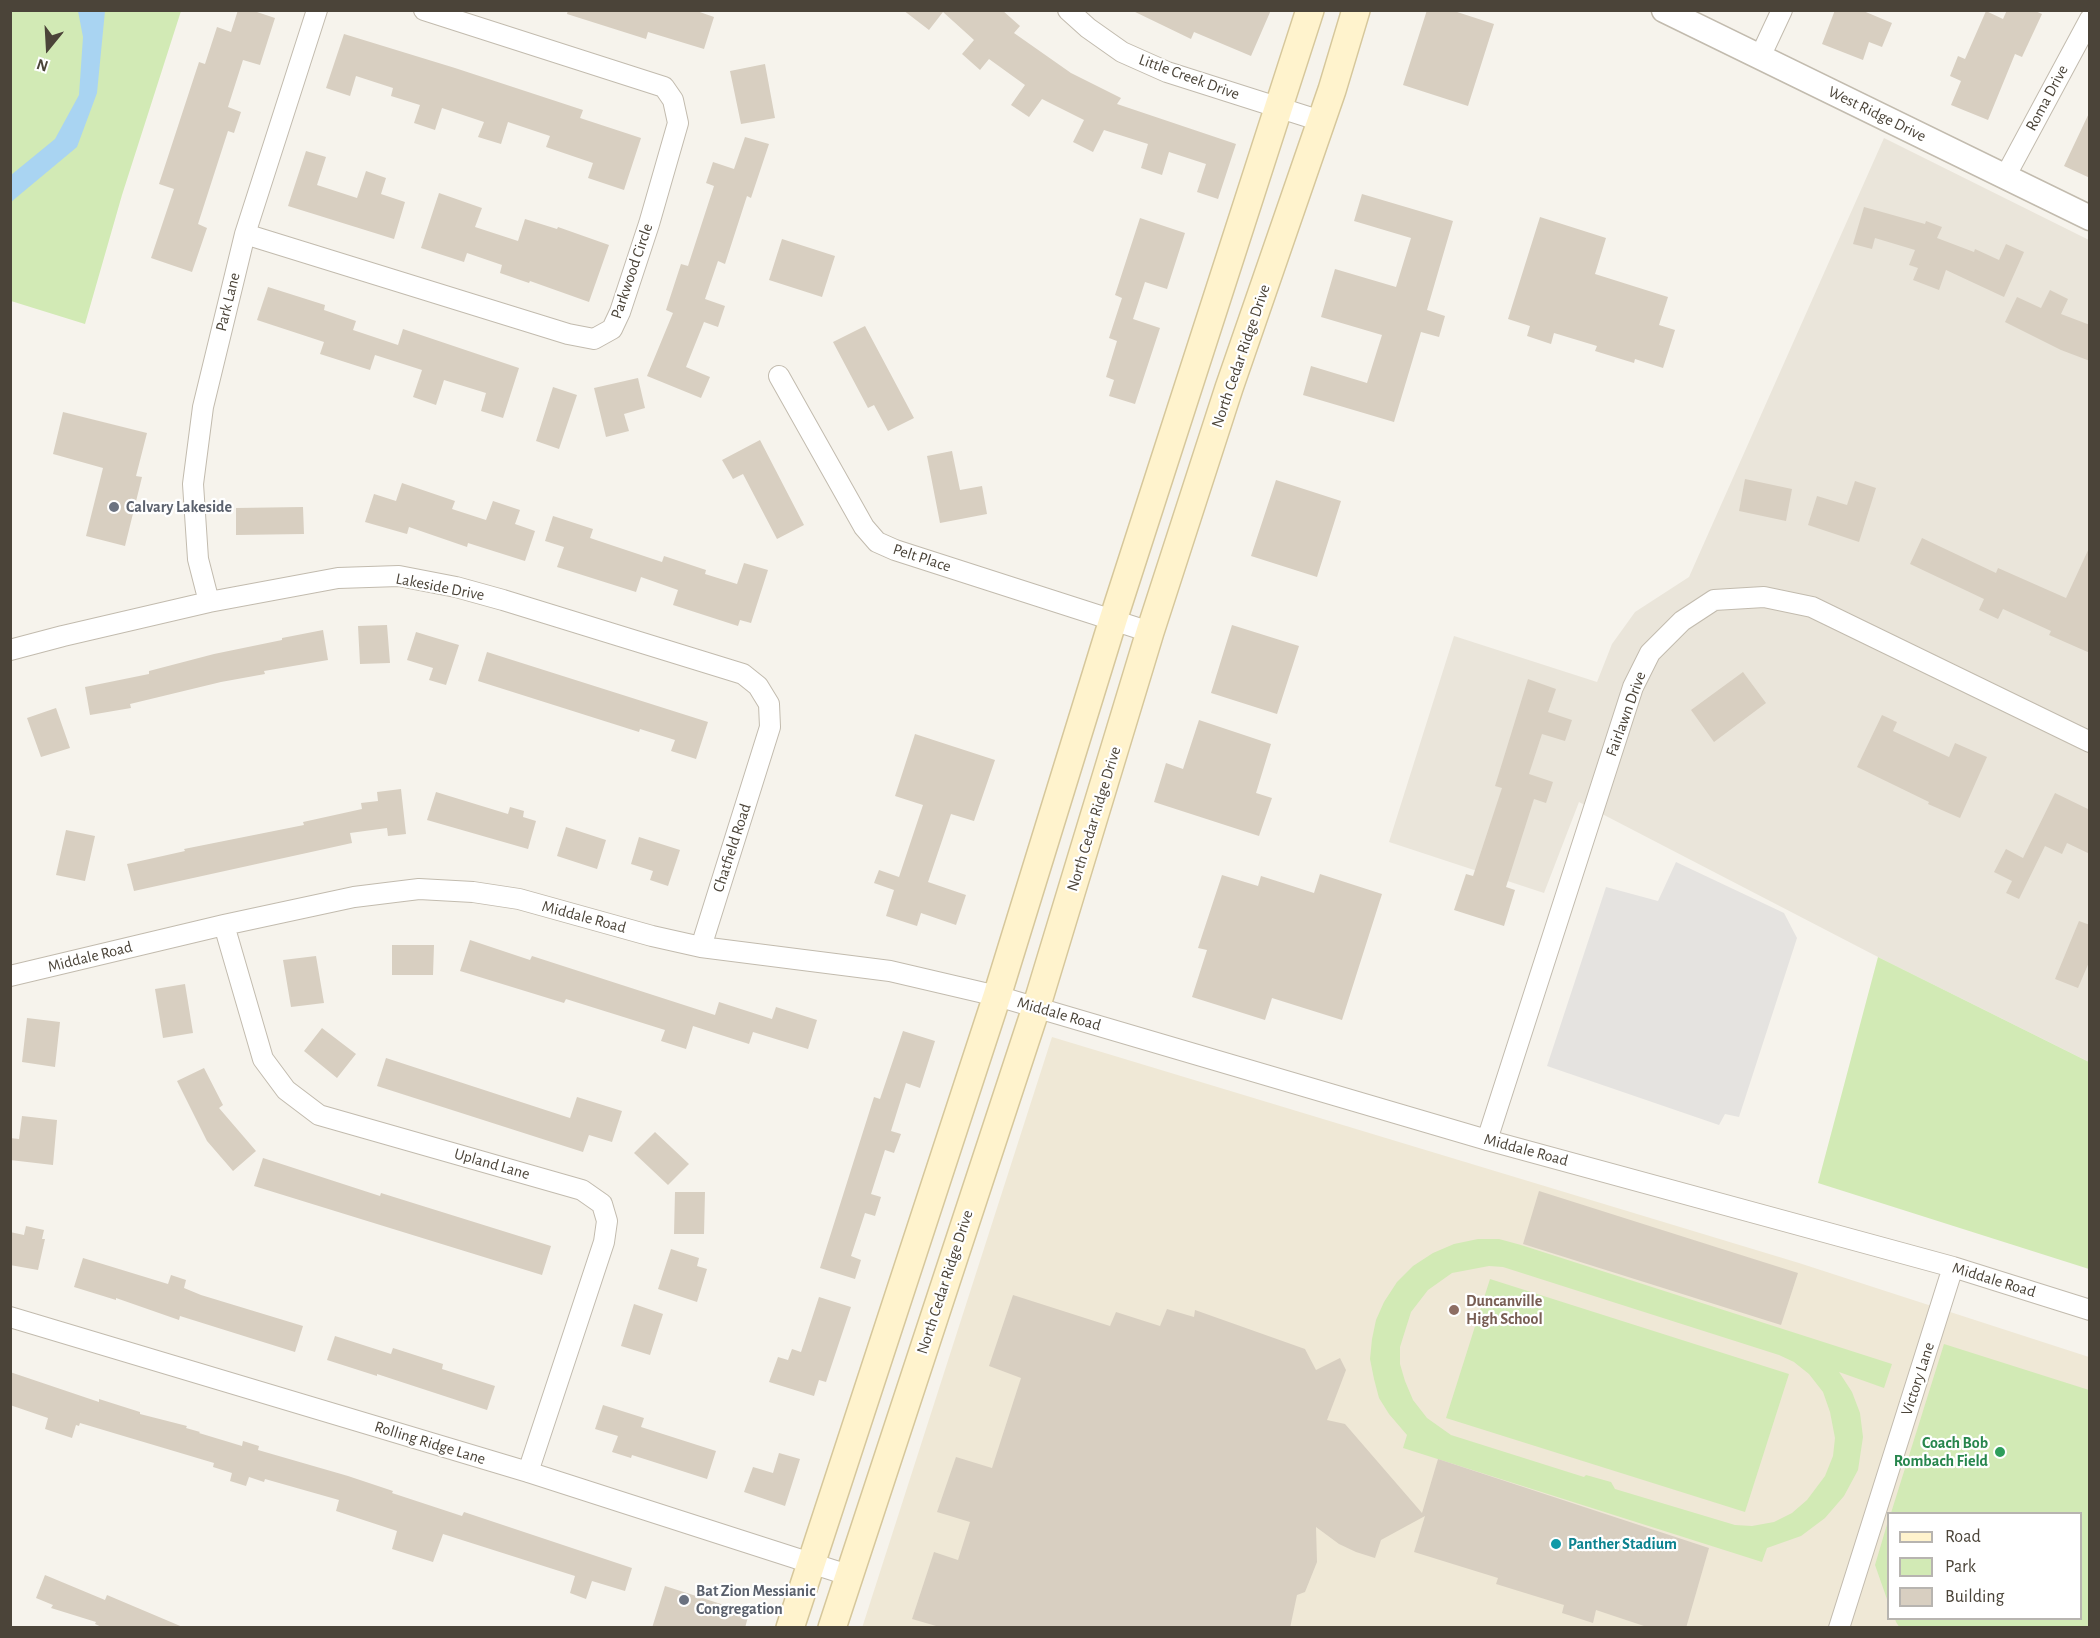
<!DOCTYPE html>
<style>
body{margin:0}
#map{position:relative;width:2100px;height:1638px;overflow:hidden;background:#f6f3ec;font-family:"Alegreya Sans",sans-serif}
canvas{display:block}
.frame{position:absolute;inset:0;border:12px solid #4b4439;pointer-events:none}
.legend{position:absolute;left:1887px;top:1512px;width:195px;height:108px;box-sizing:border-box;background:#fff;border:2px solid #b7b4b0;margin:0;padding:8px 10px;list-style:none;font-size:18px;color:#4b4439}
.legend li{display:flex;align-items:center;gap:12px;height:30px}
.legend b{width:30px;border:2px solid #b7b4b0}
.north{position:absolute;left:18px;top:18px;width:60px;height:60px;-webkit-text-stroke:4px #fff;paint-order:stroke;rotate:198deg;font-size:16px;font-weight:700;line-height:24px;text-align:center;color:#4b4439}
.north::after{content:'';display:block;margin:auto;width:21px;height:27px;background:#4b4439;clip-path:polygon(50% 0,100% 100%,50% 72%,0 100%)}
</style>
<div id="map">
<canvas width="2100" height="1638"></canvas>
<div class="frame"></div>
<ul class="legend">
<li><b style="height:8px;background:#fff3cd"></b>Road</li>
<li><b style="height:16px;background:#d2eab5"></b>Park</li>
<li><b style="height:16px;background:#d8cfc1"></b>Building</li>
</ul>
<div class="north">N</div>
</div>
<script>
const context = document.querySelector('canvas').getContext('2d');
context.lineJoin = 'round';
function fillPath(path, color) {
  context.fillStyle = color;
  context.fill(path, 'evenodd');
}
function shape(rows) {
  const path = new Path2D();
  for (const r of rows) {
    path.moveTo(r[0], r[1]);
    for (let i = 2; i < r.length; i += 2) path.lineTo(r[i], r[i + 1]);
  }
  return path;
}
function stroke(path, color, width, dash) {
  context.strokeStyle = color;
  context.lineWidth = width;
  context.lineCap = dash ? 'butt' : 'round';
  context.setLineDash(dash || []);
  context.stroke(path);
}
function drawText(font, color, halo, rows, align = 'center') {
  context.font = font + ' "Alegreya Sans",sans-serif';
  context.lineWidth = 4.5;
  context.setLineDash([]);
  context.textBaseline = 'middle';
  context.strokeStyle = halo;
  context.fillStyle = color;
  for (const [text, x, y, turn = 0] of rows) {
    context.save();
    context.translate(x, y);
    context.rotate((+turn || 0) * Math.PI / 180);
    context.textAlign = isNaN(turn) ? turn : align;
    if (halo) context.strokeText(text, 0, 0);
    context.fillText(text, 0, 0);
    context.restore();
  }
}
fillPath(shape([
 [1884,138,2089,240,2089,1062,1878,957,1579,802,1544,893,1389,842,1454,636,1597,682,1612,644,1635,612,1689,577]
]), '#eae5da');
fillPath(shape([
 [1052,1037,1799,1263,2089,1357,2089,1627,862,1628],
 [1888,1514,2080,1514,2080,1618,1888,1618]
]), '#efe8d6');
fillPath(shape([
 [11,11,181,11,122,195,85,324,11,301],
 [1878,957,2089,1062,2089,1269,1818,1183],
 [1478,1239,1499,1239,1521,1245,1892,1364,1884,1388,1839,1372,1852,1392,1860,1413,1863,1437,1858,1470,1844,1496,1825,1518,1801,1536,1767,1548,1762,1562,1403,1448,1407,1435,1389,1414,1379,1398,1374,1379,1370,1359,1372,1339,1376,1320,1384,1302,1397,1282,1413,1266,1433,1253,1454,1244],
 [1489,1266,1503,1267,1779,1355,1794,1362,1809,1374,1823,1392,1830,1412,1835,1438,1833,1456,1825,1476,1807,1500,1792,1513,1774,1522,1752,1526,1735,1525,1615,1489,1611,1482,1586,1475,1584,1477,1451,1435,1427,1418,1413,1400,1405,1381,1400,1364,1400,1347,1411,1312,1428,1290,1452,1273],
 [1490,1279,1789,1374,1745,1512,1446,1418],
 [1944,1344,2089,1390,2089,1627,1900,1628,1896,1622,1895,1619,2080,1618,2080,1514,1891,1513],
 [1888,1521,1888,1602,1875,1565]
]), '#d2eab5');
fillPath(shape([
 [1676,862,1784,913,1797,938,1739,1117,1725,1114,1719,1125,1547,1066,1606,887,1658,901]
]), '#e5e3e0');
fillPath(shape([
 [78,11,105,11,97,93,77,147,11,202,11,175,55,139,79,95,83,37]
]), '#a9d4f2');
fillPath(shape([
 [238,10,251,10,275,18,260,65,243,60,228,107,241,112,234,133,228,131,198,224,207,228,192,272,151,258,174,189,159,184,199,62,205,64,217,27,231,32],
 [568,10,694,10,714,17,704,49,648,32,646,39,567,14],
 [903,10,1002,10,1020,26,1014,33,1071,73,1121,98,1117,104,1236,144,1218,199,1197,192,1206,164,1169,152,1162,175,1141,168,1148,144,1104,130,1093,152,1073,142,1084,120,1042,99,1029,117,1011,105,1025,85,989,59,980,70,962,54,974,40,943,12,929,30],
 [1131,10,1271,10,1251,56,1194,32,1191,39],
 [1427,10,1451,10,1494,24,1468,106,1403,85],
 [1835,10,1861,10,1892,23,1882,47,1869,42,1863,60,1822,44],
 [2007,10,2033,10,2042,14,2022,57,2015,54,1988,120,1951,105,1961,81,1950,76,1958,56,1965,59,1986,11,2003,19],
 [344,34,455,68,583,110,580,118,641,138,624,190,588,178,593,163,546,147,550,136,508,122,501,144,478,137,484,122,442,108,435,130,414,123,420,105,391,96,393,88,356,76,350,96,326,88],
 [765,64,775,118,741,124,730,71],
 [2090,111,2090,178,2064,166],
 [745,137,769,144,751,198,747,196,725,264,718,261,705,299,725,306,718,327,704,322,686,367,710,377,701,398,647,376,673,313,666,310,681,264,688,266,714,186,706,183,713,162,734,169],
 [306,151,326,157,317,185,357,198,366,171,386,178,381,194,405,202,394,239,288,206],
 [439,193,482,208,475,227,518,241,525,219,557,229,558,227,609,245,589,302,530,281,529,283,500,273,502,265,467,253,464,262,421,248],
 [1362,194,1453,221,1427,310,1445,316,1439,337,1421,332,1394,422,1303,395,1311,366,1367,383,1382,335,1321,317,1335,269,1396,287,1411,238,1354,221],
 [1864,207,1925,224,1926,221,1942,227,1937,238,1974,252,1975,249,1999,260,2006,244,2024,252,2004,297,1946,270,1939,290,1913,280,1918,268,1909,265,1915,250,1875,238,1872,249,1853,244],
 [1540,217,1606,238,1595,274,1668,297,1659,325,1675,330,1663,368,1635,359,1634,363,1595,351,1597,346,1554,333,1551,344,1527,336,1530,326,1508,319],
 [1140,218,1185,233,1167,289,1145,282,1133,319,1160,328,1135,404,1109,396,1114,380,1106,377,1117,341,1109,338,1122,298,1115,295],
 [782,239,835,256,822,297,769,280],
 [268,287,325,305,324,310,356,321,353,330,398,345,403,329,519,368,503,418,481,411,486,393,444,380,436,405,413,397,422,370,375,355,370,370,320,354,324,342,257,320],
 [2050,290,2068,299,2061,314,2090,325,2090,361,2061,350,2005,322,2017,297,2041,308],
 [865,326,914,418,888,431,874,405,868,408,833,342],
 [638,378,645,408,624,414,629,431,606,437,594,388],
 [553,387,577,395,559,449,536,441],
 [63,412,147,433,136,476,142,477,125,546,86,536,103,468,53,454],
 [760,440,804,525,777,539,743,474,733,479,722,460],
 [952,451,960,490,982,486,987,514,940,523,927,456],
 [1745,479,1792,489,1786,521,1739,511],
 [1276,480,1341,501,1317,577,1251,556],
 [1855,481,1876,488,1859,542,1808,525,1817,496,1847,505],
 [402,483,455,501,452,509,486,520,493,501,520,510,515,524,535,531,525,561,468,543,467,547,409,527,407,534,365,522,374,494,396,501],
 [303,507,304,534,236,535,236,508],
 [553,516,593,529,590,538,662,562,664,556,706,570,705,574,737,584,744,563,768,570,751,623,740,620,738,626,673,605,678,590,641,577,636,592,557,567,564,547,545,541],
 [1922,538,1996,573,1998,568,2066,598,2090,546,2090,653,2049,635,2051,631,2003,609,1998,619,1979,610,1984,599,1910,564],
 [387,625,390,663,360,664,358,626],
 [1232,625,1299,646,1277,714,1211,693],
 [323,630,328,660,264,671,265,674,221,682,130,704,131,708,90,715,85,687,149,674,149,671,214,654,282,640,282,638],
 [416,632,459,645,446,685,429,680,433,668,407,660],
 [487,652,708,722,696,759,671,751,675,740,640,729,639,732,478,681],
 [1743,672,1766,703,1714,742,1691,710],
 [1528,679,1556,689,1548,712,1572,720,1565,741,1542,734,1529,774,1553,782,1546,803,1534,799,1506,887,1515,890,1504,926,1454,910,1466,874,1473,876,1502,788,1495,786],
 [56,708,70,748,41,757,27,718],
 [1882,715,1897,722,1893,731,1949,757,1955,743,1987,757,1960,818,1928,804,1929,802,1857,767],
 [1199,720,1271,744,1256,793,1272,798,1259,836,1154,802,1166,763,1183,769],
 [915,734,995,760,974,821,951,814,928,882,966,895,956,925,921,913,917,926,886,916,894,890,874,883,879,870,899,877,923,805,895,796],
 [401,789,406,834,388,836,387,828,350,833,352,843,134,891,127,864,185,851,184,849,304,825,303,822,362,809,361,803,378,801,377,792],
 [436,792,508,814,510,807,524,811,523,817,536,821,528,849,427,820],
 [2055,793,2090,810,2090,854,2067,843,2062,854,2045,846,2019,899,2006,893,2012,881,1994,872,2006,849,2023,858],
 [566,827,606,840,597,869,557,856],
 [66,830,95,836,85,881,56,875],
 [639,837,680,850,668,886,650,880,653,871,631,864],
 [1320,874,1382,894,1342,1020,1272,998,1265,1020,1192,997,1207,950,1198,948,1222,875,1258,886,1261,876,1314,893],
 [2079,921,2090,925,2090,960,2078,988,2055,979],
 [470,940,530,960,532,956,715,1015,719,1002,772,1019,776,1007,817,1020,808,1049,753,1032,749,1044,693,1026,686,1049,661,1041,665,1030,566,999,564,1003,460,971],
 [392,945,434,945,433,975,392,975],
 [316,956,324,1003,291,1007,283,960],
 [185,984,193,1033,163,1038,155,989],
 [27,1018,60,1022,55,1067,22,1062],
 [322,1028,356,1054,337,1078,304,1051],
 [903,1031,935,1041,920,1088,906,1083,891,1131,901,1134,894,1153,885,1150,871,1194,881,1197,875,1216,865,1213,851,1256,861,1260,855,1279,820,1268,874,1097,880,1099],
 [386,1058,570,1118,577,1097,622,1111,612,1142,589,1135,583,1152,377,1086],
 [204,1068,223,1105,219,1108,256,1151,233,1171,207,1141,177,1081],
 [22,1116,57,1120,53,1165,10,1160,10,1138,19,1139],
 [655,1132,689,1164,668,1185,634,1153],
 [263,1158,380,1196,381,1193,551,1246,542,1275,254,1186],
 [1539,1191,1798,1273,1781,1325,1523,1244],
 [675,1192,705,1192,704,1234,674,1234],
 [26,1226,44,1230,42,1239,45,1239,38,1270,10,1265,10,1232,24,1235],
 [671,1249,699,1258,697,1266,707,1269,697,1302,658,1289],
 [83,1258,168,1284,171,1275,186,1280,184,1288,201,1295,303,1326,295,1352,180,1316,179,1320,116,1298,116,1300,74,1287],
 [1013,1295,1110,1326,1116,1312,1160,1326,1167,1309,1194,1317,1195,1310,1305,1349,1316,1370,1340,1358,1346,1370,1327,1420,1345,1424,1422,1513,1438,1459,1709,1548,1686,1628,1650,1628,1596,1610,1593,1623,1562,1613,1564,1605,1496,1584,1498,1578,1414,1552,1425,1516,1381,1540,1375,1558,1356,1552,1339,1544,1316,1527,1317,1562,1305,1592,1297,1595,1290,1628,943,1628,912,1619,934,1552,958,1560,970,1522,937,1512,956,1457,992,1468,1021,1378,989,1366],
 [819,1297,851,1307,826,1382,819,1380,814,1396,769,1382,778,1357,788,1360,792,1349,801,1352],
 [634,1304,663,1314,650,1355,621,1346],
 [335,1336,391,1354,393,1348,443,1364,442,1369,495,1386,487,1410,377,1374,377,1376,327,1360],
 [10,1372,99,1402,99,1399,140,1412,140,1414,187,1426,186,1428,200,1432,199,1433,242,1446,243,1441,259,1446,258,1450,348,1476,393,1491,392,1493,462,1516,464,1512,632,1568,625,1591,592,1581,586,1599,570,1593,575,1576,443,1534,433,1562,392,1549,397,1531,336,1511,339,1500,265,1479,264,1482,249,1477,246,1486,230,1481,232,1473,213,1467,214,1463,80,1423,79,1426,76,1425,72,1438,45,1429,48,1418,10,1405],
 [603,1405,644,1418,641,1427,716,1451,707,1479,632,1455,631,1458,612,1452,618,1436,595,1429],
 [779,1453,800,1459,785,1506,744,1492,753,1467,773,1473],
 [45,1575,105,1600,107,1595,185,1628,104,1628,95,1624,96,1622,51,1608,53,1605,36,1598],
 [665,1586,749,1613,745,1628,652,1628]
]), '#d8cfc1');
const minor = shape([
 [1068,10,1088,28,1122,52,1167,72,1321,121],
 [1760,57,1782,10],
 [2005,177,2090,19],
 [245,234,568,334,594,339,612,329,620,312,649,224,678,123,673,100,664,87,424,10],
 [779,376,864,527,877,542,895,550,1150,632],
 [209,602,198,559,193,484,203,407,245,234,317,10],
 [10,650,63,636,209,602,338,578,399,576,456,587,503,600,743,674,758,686,769,704,770,727,701,947],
 [224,925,263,1059,286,1090,319,1115,582,1190,602,1204,607,1221,604,1242,528,1472],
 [10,976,224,925,354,897,419,889,473,892,519,899,652,936,701,947,890,971,997,996,1487,1140,1953,1267,2090,1310],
 [1487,1140,1633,687,1650,653,1682,621,1714,600,1764,597,1812,607,2090,742],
 [10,1317,528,1472,848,1575],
 [1839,1628,1953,1267]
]);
const tertiary = shape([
 [1664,10,2090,218]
]);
const secondary = shape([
 [790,1628,997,996,1113,620,1310,10],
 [832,1628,1036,1008,1150,632,1229,388,1332,90,1356,10]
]);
stroke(minor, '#c2bbae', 22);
stroke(tertiary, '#c2bbae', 27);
stroke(secondary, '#d6c79b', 30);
stroke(minor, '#fff', 20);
stroke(tertiary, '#fff', 24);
stroke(secondary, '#fff3cd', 27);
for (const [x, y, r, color] of [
 [114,507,6,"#6b7280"],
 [1454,1310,6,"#8d6e63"],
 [2000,1452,6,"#2e9e5b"],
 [1556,1544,6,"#0f9aa8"],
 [684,1600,6,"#6b7280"]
]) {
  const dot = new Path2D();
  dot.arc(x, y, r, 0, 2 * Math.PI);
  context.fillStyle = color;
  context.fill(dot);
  stroke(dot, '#fff', 2);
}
drawText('16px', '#4b4439', '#fff', [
 ["Little Creek Drive",1189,77,20],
 ["Roma Drive",2047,98,-62],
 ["West Ridge Drive",1877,114,26],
 ["Parkwood Circle",632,271,-71],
 ["Park Lane",228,302,-76],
 ["North Cedar Ridge Drive",1241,356,-71],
 ["Pelt Place",922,558,18],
 ["Lakeside Drive",440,587,11],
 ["Fairlawn Drive",1626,714,-70],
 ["North Cedar Ridge Drive",1094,819,-73],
 ["Chatfield Road",732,848,-72],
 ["Middale Road",584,917,15],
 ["Middale Road",90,957,-14],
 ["Middale Road",1059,1014,16],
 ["Middale Road",1526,1150,15],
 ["Upland Lane",492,1164,16],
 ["Middale Road",1994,1280,17],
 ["North Cedar Ridge Drive",945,1282,-72],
 ["Victory Lane",1918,1379,-72],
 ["Rolling Ridge Lane",430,1443,17]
]);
drawText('bold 16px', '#5b616d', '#fff', [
 ["Calvary Lakeside",126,507],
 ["Bat Zion Messianic",696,1591],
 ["Congregation",696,1609]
], 'left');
drawText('bold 16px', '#785e54', '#fff', [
 ["Duncanville",1466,1301],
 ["High School",1466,1319]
], 'left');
drawText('bold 16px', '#27864d', '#fff', [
 ["Coach Bob",1988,1443],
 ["Rombach Field",1988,1461]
], 'right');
drawText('bold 16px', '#0d838f', '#fff', [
 ["Panther Stadium",1568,1544]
], 'left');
</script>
